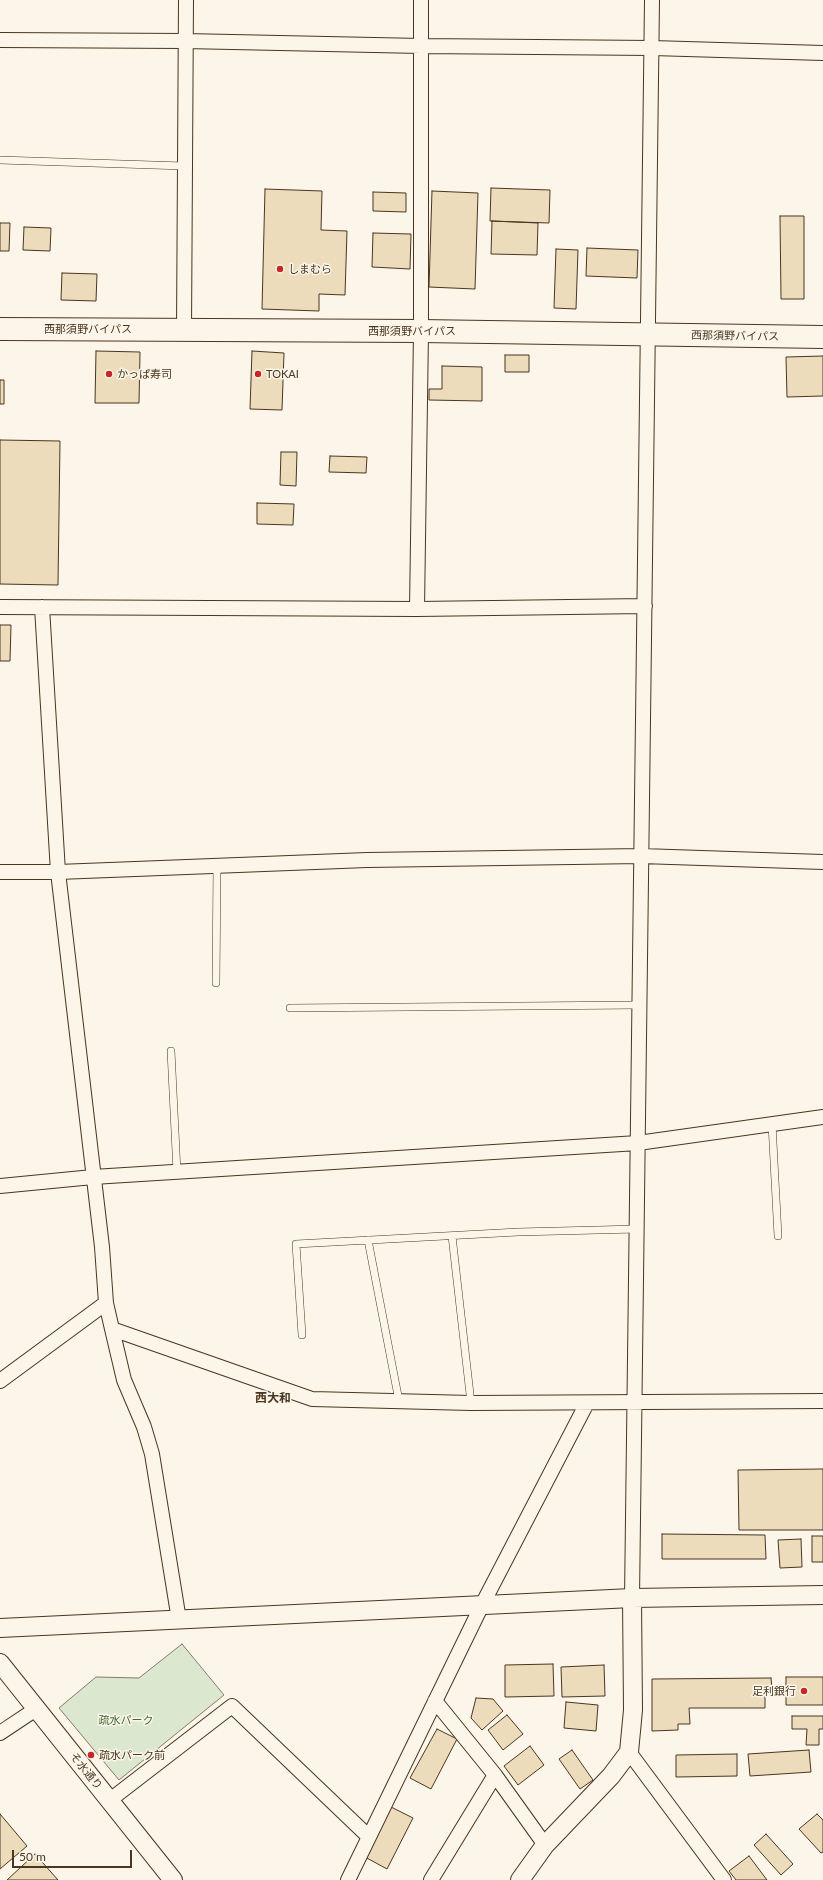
<!DOCTYPE html>
<meta charset="utf-8">
<style>
body{margin:0}
#map{position:relative;width:823px;height:1880px;overflow:hidden;background:#fbf6e9;font-family:Lato,sans-serif}
canvas{display:block}
.scale{position:absolute;left:12px;top:1850px;width:120px;height:18px;box-sizing:border-box;border:2px solid #4a3520;border-top:0;padding-left:5px;font-size:12px;line-height:14px;white-space:nowrap;color:#4a3520;-webkit-text-stroke:3px #fbf6e9;paint-order:stroke}
</style>
<div id="map">
<canvas width="823" height="1880"></canvas>
<div class="scale">50 m</div>
</div>
<script>
const context = document.querySelector('canvas').getContext('2d');
context.lineJoin = 'round';
function fillPath(path, color) {
  context.fillStyle = color;
  context.fill(path, 'evenodd');
}
function shape(rows) {
  const path = new Path2D();
  for (const r of rows) {
    path.moveTo(r[0], r[1]);
    for (let i = 2; i < r.length; i += 2) path.lineTo(r[i], r[i + 1]);
  }
  return path;
}
function stroke(path, color, width, dash) {
  context.strokeStyle = color;
  context.lineWidth = width;
  context.lineCap = dash ? 'butt' : 'round';
  context.setLineDash(dash || []);
  context.stroke(path);
}
function drawText(font, color, halo, rows, align = 'center') {
  context.font = font + ' Lato,"Noto Sans JP",sans-serif';
  context.lineWidth = 3;
  context.setLineDash([]);
  context.textBaseline = 'middle';
  context.strokeStyle = halo;
  context.fillStyle = color;
  for (const [text, x, y, turn = 0] of rows) {
    context.save();
    context.translate(x, y);
    context.rotate((+turn || 0) * Math.PI / 180);
    context.textAlign = isNaN(turn) ? turn : align;
    if (halo) context.strokeText(text, 0, 0);
    context.fillText(text, 0, 0);
    context.restore();
  }
}
const green = shape([
 [182,1644,224,1695,119,1780,59,1708,96,1677,139,1678,182,1644]
]);
fillPath(green, '#dce7d0');
stroke(green, '#887966', 1);
const building = shape([
 [491,188,550,190,549,223,490,221,491,188],
 [265,189,322,191,321,230,347,231,345,295,319,294,319,311,262,309,265,189],
 [432,191,478,193,475,289,429,287,432,191],
 [373,192,406,193,406,212,373,211,373,192],
 [780,216,804,216,804,299,781,299,780,216],
 [492,221,538,223,537,255,491,254,492,221],
 [0,223,10,223,9,251,0,251,0,223],
 [24,227,51,228,50,251,23,250,24,227],
 [373,233,411,234,410,269,372,267,373,233],
 [587,248,638,250,637,278,586,276,587,248],
 [556,249,578,250,576,309,554,308,556,249],
 [62,273,97,274,96,301,61,300,62,273],
 [96,351,140,352,139,403,95,403,96,351],
 [252,351,284,353,282,410,250,409,252,351],
 [505,355,529,355,529,372,505,372,505,355],
 [823,356,823,396,787,397,786,357,823,356],
 [442,366,482,367,482,401,429,400,429,389,442,389,442,366],
 [0,380,4,380,4,404,0,404,0,380],
 [0,440,60,441,58,585,0,584,0,440],
 [281,452,297,452,296,486,280,485,281,452],
 [330,456,367,457,366,473,329,472,330,456],
 [257,503,294,504,293,525,257,524,257,503],
 [0,625,11,625,10,661,0,661,0,625],
 [823,1469,823,1530,739,1530,738,1470,823,1469],
 [662,1534,765,1535,766,1559,662,1559,662,1534],
 [812,1536,823,1536,823,1562,812,1562,812,1536],
 [801,1539,802,1567,780,1568,778,1540,801,1539],
 [553,1664,554,1696,505,1697,505,1665,553,1664],
 [604,1665,605,1696,562,1697,561,1667,604,1665],
 [786,1677,823,1677,823,1705,786,1705,786,1677],
 [771,1678,772,1689,765,1689,765,1708,689,1708,690,1724,678,1724,678,1730,652,1731,652,1679,771,1678],
 [476,1698,493,1699,503,1711,482,1730,471,1718,476,1698],
 [566,1702,598,1705,596,1731,564,1728,566,1702],
 [507,1715,523,1734,503,1750,488,1730,507,1715],
 [792,1716,823,1716,823,1729,819,1729,819,1745,806,1745,807,1729,792,1729,792,1716],
 [437,1729,457,1739,431,1789,410,1778,437,1729],
 [530,1746,544,1765,518,1785,504,1766,530,1746],
 [572,1750,593,1780,580,1789,559,1759,572,1750],
 [809,1750,811,1772,750,1776,748,1754,809,1750],
 [737,1754,737,1776,676,1777,676,1755,737,1754],
 [391,1807,413,1818,387,1869,365,1857,391,1807],
 [0,1814,27,1846,0,1869,0,1814],
 [817,1814,823,1820,823,1852,821,1853,799,1829,817,1814],
 [766,1834,793,1864,781,1875,754,1845,766,1834],
 [35,1854,58,1880,7,1880,35,1854],
 [749,1856,767,1880,736,1880,729,1871,749,1856]
]);
fillPath(building, '#ecdcbc');
stroke(building, '#4a3520', 1);
const service = shape([
 [0,160,184,166],
 [216,983,217,866],
 [290,1008,638,1005],
 [171,1051,177,1172],
 [772,1124,778,1236],
 [452,1236,471,1403],
 [368,1240,399,1401],
 [302,1335,296,1244,518,1232,637,1229]
]);
const minor = shape([
 [0,40,185,41,421,46,652,48,823,53],
 [184,330,186,0],
 [0,607,417,609,645,606],
 [42,607,58,872,102,1247,106,1303,112,1329,312,1399,471,1403,823,1401],
 [417,609,421,331,421,0],
 [0,872,58,872,367,860,641,856,823,862],
 [0,1186,93,1177,638,1143,823,1117],
 [112,1329,124,1380,144,1427,152,1454,179,1620],
 [0,1381,106,1303],
 [632,1598,652,0],
 [435,1701,495,1775,545,1845],
 [0,1733,36,1709],
 [629,1752,724,1880],
 [110,1800,232,1706,369,1837],
 [348,1880,482,1605,587,1403],
 [431,1880,495,1775]
]);
const tertiary = shape([
 [0,1628,632,1598,823,1595],
 [0,1663,173,1880],
 [520,1880,545,1845,611,1776,629,1752,633,1710,632,1598]
]);
const trunk = shape([
 [0,329,421,331,823,337]
]);
stroke(service, '#4a3520', 8);
stroke(minor, '#4a3520', 16);
stroke(tertiary, '#4a3520', 20);
stroke(trunk, '#4a3520', 24);
stroke(service, '#fbf6e9', 7);
stroke(minor, '#fbf6e9', 14);
stroke(tertiary, '#fbf6e9', 18);
stroke(trunk, '#fbf6e9', 22);
for (const [x, y, r, color] of [
 [280,269,4,"#c62828"],
 [109,374,4,"#c62828"],
 [258,374,4,"#c62828"],
 [804,1691,4,"#c62828"],
 [91,1755,4,"#c62828"]
]) {
  const dot = new Path2D();
  dot.arc(x, y, r, 0, 2 * Math.PI);
  context.fillStyle = color;
  context.fill(dot);
  stroke(dot, '#fbf6e9', 1.5);
}
drawText('11px', '#4a3520', '#fbf6e9', [
 ["しまむら",288,269],
 ["かっぱ寿司",117,374],
 ["TOKAI",266,374],
 ["足利銀行",796,1691,"right"],
 ["疏水パーク前",99,1755]
], 'left');
drawText('11px', '#4a3520', '#fbf6e9', [
 ["西那須野バイパス",88,329],
 ["西那須野バイパス",412,331],
 ["西那須野バイパス",735,336,1],
 ["そ水通り",86,1771,51]
]);
drawText('11px', '#436837', '#fbf6e9', [
 ["疏水パーク",126,1720]
]);
drawText('bold 12px', '#4a3520', '#fbf6e9', [
 ["西大和",273,1398]
]);
</script>
